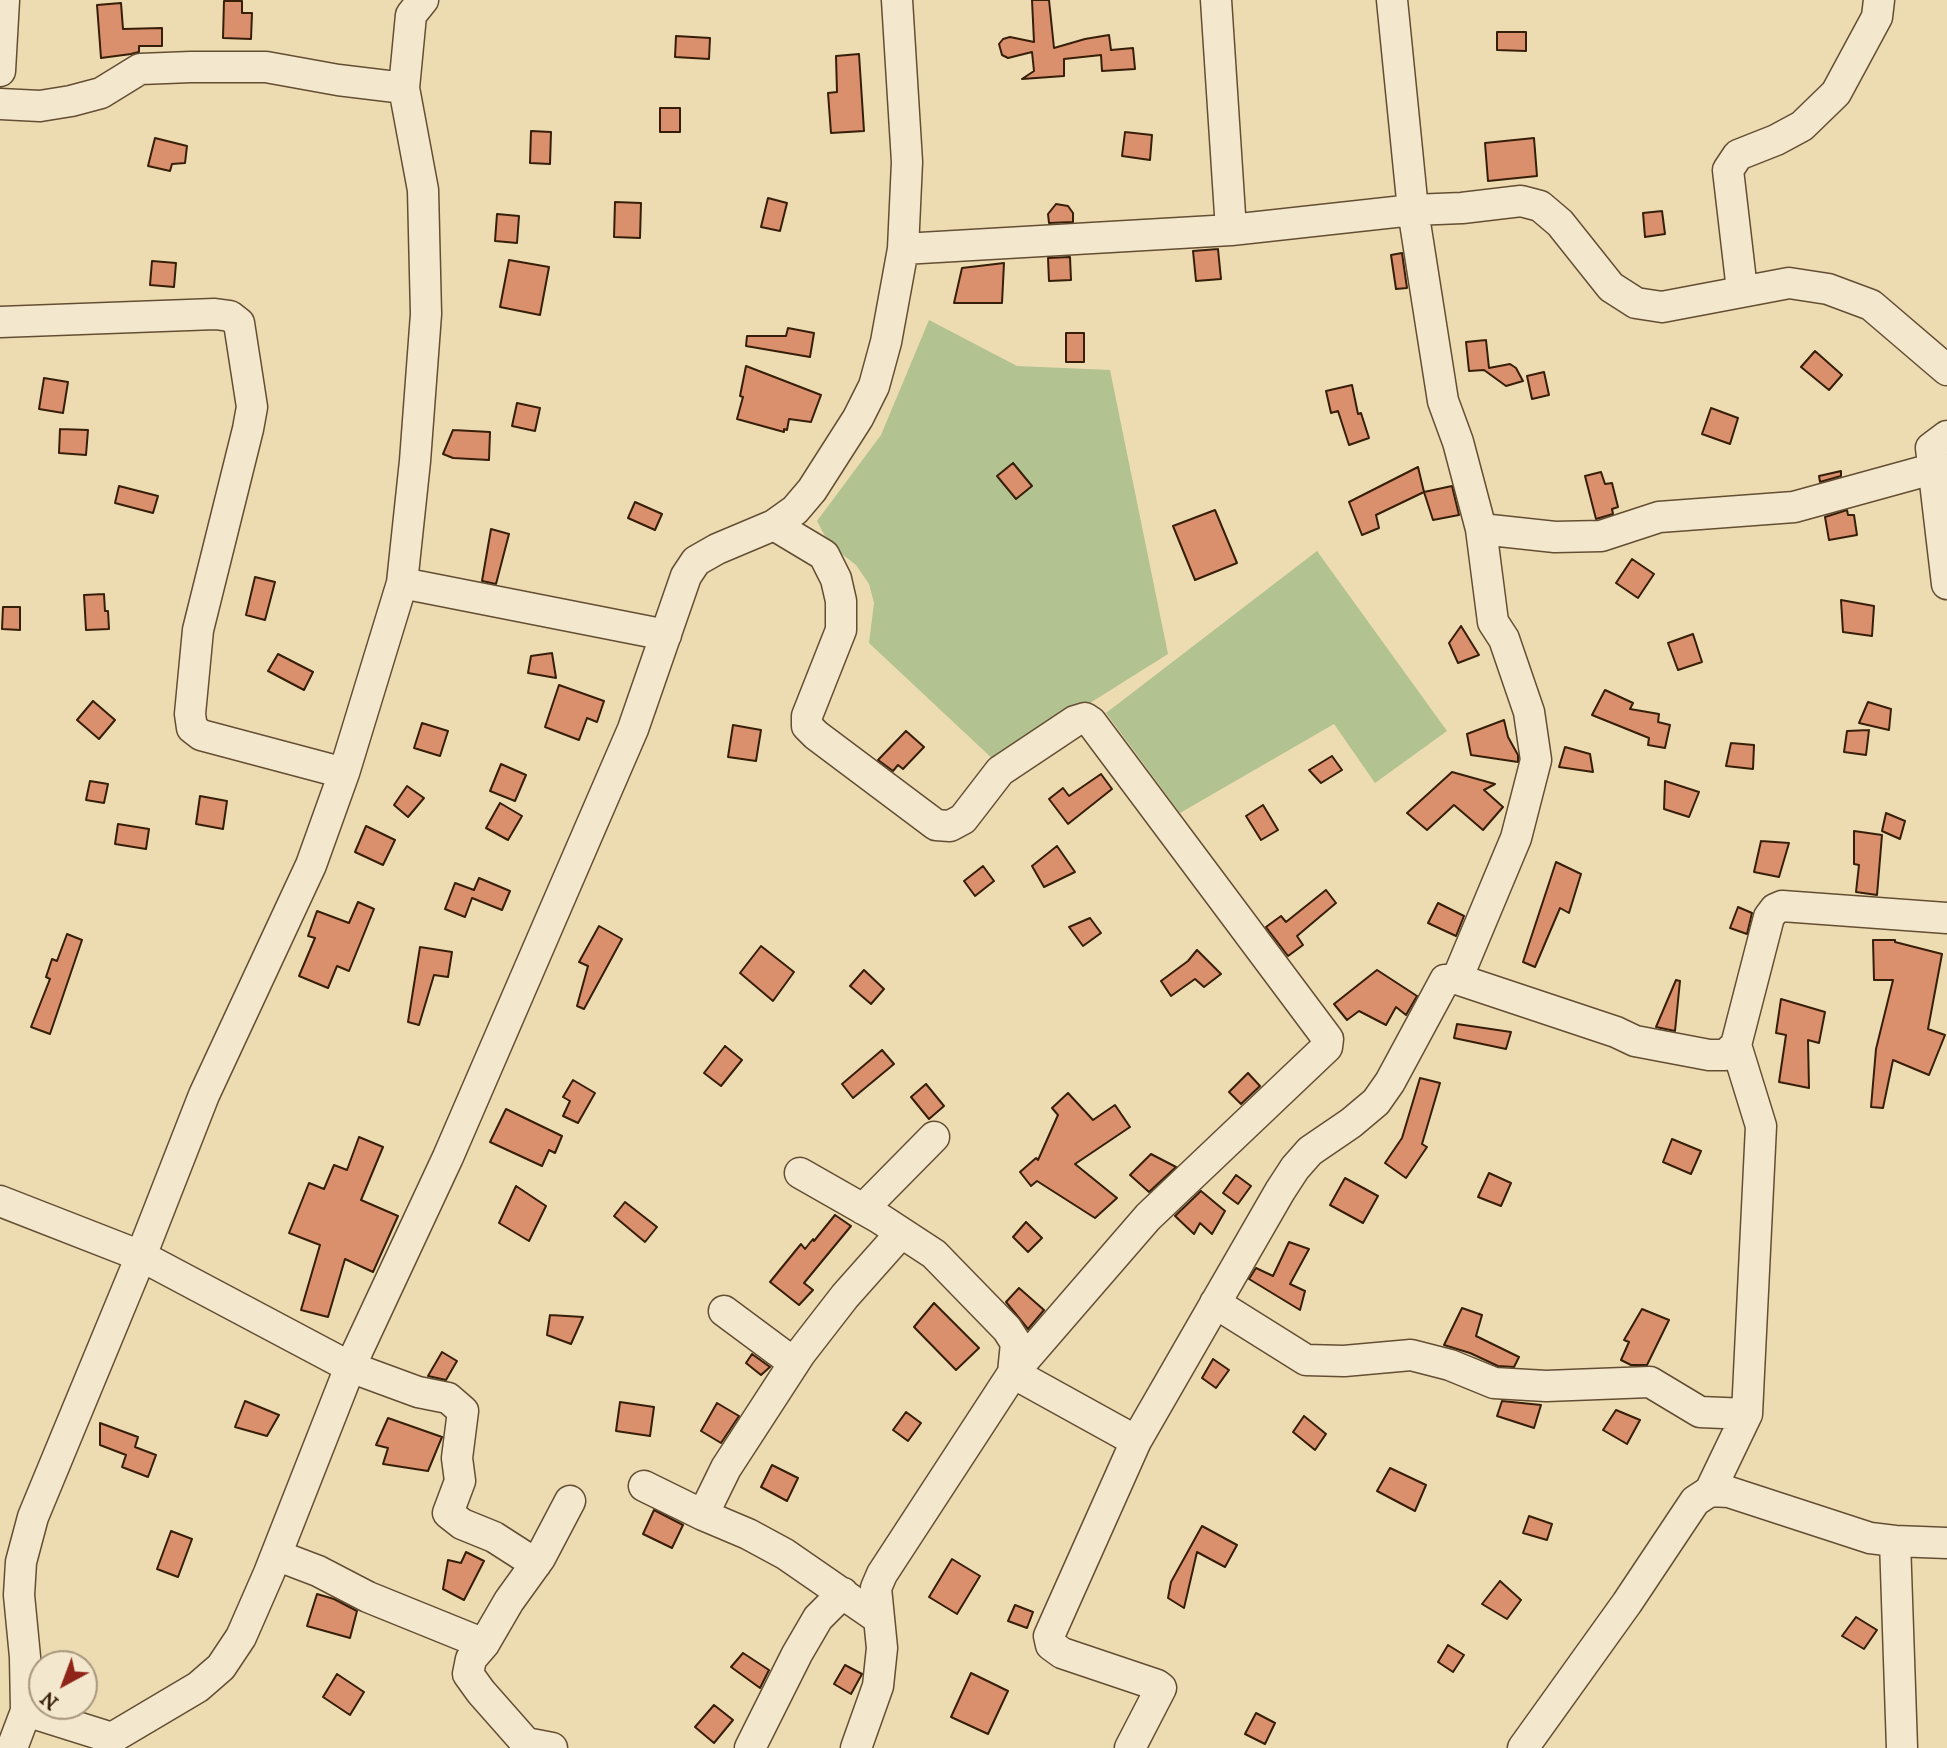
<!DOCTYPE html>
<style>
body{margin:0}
#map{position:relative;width:1947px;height:1748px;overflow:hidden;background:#eddcb2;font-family:"IM FELL DW Pica",serif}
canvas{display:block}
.north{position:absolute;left:28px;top:1650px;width:70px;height:70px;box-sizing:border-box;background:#f3e8cd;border:2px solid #a8977f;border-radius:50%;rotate:221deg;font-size:19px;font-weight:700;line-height:28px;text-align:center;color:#371e09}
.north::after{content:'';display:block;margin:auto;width:24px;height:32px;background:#8f2418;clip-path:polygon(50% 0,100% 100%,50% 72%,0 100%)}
</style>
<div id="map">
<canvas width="1947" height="1748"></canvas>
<div class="north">N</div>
</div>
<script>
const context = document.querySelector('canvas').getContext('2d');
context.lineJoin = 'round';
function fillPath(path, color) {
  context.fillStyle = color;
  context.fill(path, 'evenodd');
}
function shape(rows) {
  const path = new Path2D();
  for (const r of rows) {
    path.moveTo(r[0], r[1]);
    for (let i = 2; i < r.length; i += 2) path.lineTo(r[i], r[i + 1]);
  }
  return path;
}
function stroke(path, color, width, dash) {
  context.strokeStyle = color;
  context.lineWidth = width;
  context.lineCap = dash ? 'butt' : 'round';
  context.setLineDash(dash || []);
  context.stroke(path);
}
fillPath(shape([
 [929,320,1017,366,1110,370,1168,654,996,762,869,643,874,603,869,584,856,565,829,544,817,521,881,435],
 [1317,551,1447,731,1375,783,1334,724,1180,813,1106,713]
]), '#b2c290');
const building = shape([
 [1032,0,1049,0,1054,48,1085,39,1109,35,1111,50,1133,48,1135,69,1102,71,1101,55,1064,59,1064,76,1022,79,1034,71,1032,52,1008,58,1002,55,999,44,1003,39,1010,37,1034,42,1032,0],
 [224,1,242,1,242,13,252,13,251,39,223,38,224,1],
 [121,3,123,29,162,28,162,46,139,46,139,52,131,54,101,58,97,5,121,3],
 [1497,32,1526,32,1526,51,1497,50,1497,32],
 [676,36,710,38,709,59,675,57,676,36],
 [859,54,864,131,831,133,828,93,837,92,836,56,859,54],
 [660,108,680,108,680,132,660,132,660,108],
 [531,131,551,132,550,164,530,163,531,131],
 [1125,132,1152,135,1150,160,1122,156,1125,132],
 [155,138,187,146,185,163,172,164,170,171,148,166,155,138],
 [1534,138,1537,176,1488,181,1485,143,1534,138],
 [768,198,787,203,780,231,761,227,768,198],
 [615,202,641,203,640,238,614,237,615,202],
 [1056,204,1068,206,1073,213,1073,222,1049,223,1048,214,1056,204],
 [1662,211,1665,234,1645,237,1643,213,1662,211],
 [497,214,519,216,517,243,495,241,497,214],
 [1218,249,1221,279,1196,281,1193,251,1218,249],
 [1402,253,1407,288,1396,289,1391,255,1402,253],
 [1070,257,1071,280,1049,281,1048,258,1070,257],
 [509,260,549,267,540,315,500,307,509,260],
 [152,261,176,263,174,287,150,285,152,261],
 [1004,263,1002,303,954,303,962,268,1004,263],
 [788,328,814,333,810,357,746,346,747,336,786,336,788,328],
 [1066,333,1084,333,1084,362,1066,362,1066,333],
 [1486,340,1489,368,1510,364,1516,368,1523,381,1506,386,1484,370,1469,371,1466,342,1486,340],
 [1815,351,1842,375,1829,390,1801,367,1815,351],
 [746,366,821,395,811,422,789,419,787,430,784,429,784,432,737,419,743,397,740,396,746,366],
 [1544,372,1549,395,1532,399,1527,376,1544,372],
 [44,378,68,382,63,413,39,409,44,378],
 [1352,385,1358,414,1361,413,1369,438,1349,445,1338,411,1331,413,1326,391,1352,385],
 [517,403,540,408,535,431,512,426,517,403],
 [1711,408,1738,418,1730,444,1702,434,1711,408],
 [60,429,88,430,86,455,59,453,60,429],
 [453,430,490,432,489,460,453,458,443,454,453,430],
 [1013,463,1032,486,1016,499,997,476,1013,463],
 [1418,467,1424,492,1376,515,1379,528,1362,535,1349,502,1418,467],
 [1841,471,1841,476,1820,482,1819,476,1841,471],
 [1601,472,1605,484,1612,483,1618,507,1612,509,1613,514,1596,519,1585,476,1601,472],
 [119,486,158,496,153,513,115,503,119,486],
 [1452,486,1459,515,1433,520,1424,492,1452,486],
 [635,502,662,514,655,530,628,518,635,502],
 [1215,510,1237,563,1195,580,1173,526,1215,510],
 [1847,510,1848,515,1854,515,1857,535,1829,540,1825,517,1847,510],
 [491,529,509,534,496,584,482,581,491,529],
 [1632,559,1654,574,1638,598,1616,583,1632,559],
 [255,577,275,582,265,620,246,615,255,577],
 [104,594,105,611,108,611,109,629,86,630,84,595,104,594],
 [1841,600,1874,606,1872,636,1843,632,1841,600],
 [3,607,20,607,20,630,2,629,3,607],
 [1461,626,1479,655,1458,663,1449,643,1461,626],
 [1693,634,1702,662,1678,670,1668,643,1693,634],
 [552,653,556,678,528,673,531,656,552,653],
 [278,654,313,672,304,690,268,671,278,654],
 [559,685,604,701,597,722,587,718,579,740,545,727,559,685],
 [1605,690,1633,703,1630,709,1659,714,1658,722,1670,725,1665,748,1648,745,1649,738,1592,715,1605,690],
 [93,701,115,720,99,739,77,720,93,701],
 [1868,702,1891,709,1889,730,1859,723,1868,702],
 [1504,720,1508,737,1518,755,1518,762,1471,755,1467,734,1504,720],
 [422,723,448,731,440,756,414,748,422,723],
 [733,725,761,730,756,761,728,757,733,725],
 [1869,730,1866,755,1844,752,1847,731,1869,730],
 [906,731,924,747,903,769,898,765,893,771,878,760,906,731],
 [1731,743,1754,745,1753,769,1726,766,1731,743],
 [1565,747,1590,754,1593,772,1559,767,1565,747],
 [1332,756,1342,770,1321,783,1309,770,1332,756],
 [501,764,526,775,515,801,490,791,501,764],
 [1452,772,1495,784,1484,790,1503,807,1483,830,1454,805,1427,830,1407,813,1452,772],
 [1101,774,1112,789,1068,824,1049,799,1063,788,1069,796,1101,774],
 [90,781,108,784,104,803,86,800,90,781],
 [1665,781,1699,792,1689,817,1664,809,1665,781],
 [407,786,424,798,408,817,394,805,407,786],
 [200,796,227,801,223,829,196,824,200,796],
 [500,803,522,816,508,840,486,828,500,803],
 [1263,805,1278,830,1261,840,1246,816,1263,805],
 [1886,813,1905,821,1900,839,1882,831,1886,813],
 [118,824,149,829,146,849,115,844,118,824],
 [366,826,395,840,383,865,355,852,366,826],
 [1854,831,1882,835,1877,895,1856,892,1859,865,1854,864,1854,831],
 [1761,841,1789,843,1779,877,1754,872,1761,841],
 [1057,846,1075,872,1044,887,1032,866,1057,846],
 [1556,862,1581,874,1569,913,1560,908,1535,967,1523,962,1556,862],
 [983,866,994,881,975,896,964,881,983,866],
 [479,878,510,891,502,910,472,898,465,917,445,909,455,883,474,890,479,878],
 [1326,890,1336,903,1297,936,1303,945,1288,956,1266,927,1281,916,1286,922,1326,890],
 [358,902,374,909,349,971,337,966,328,988,299,976,315,938,308,936,317,911,349,923,358,902],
 [1438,903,1464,916,1456,936,1428,923,1438,903],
 [1738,907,1752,913,1747,934,1730,928,1738,907],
 [1090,918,1101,933,1083,946,1069,927,1090,918],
 [599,926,622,939,584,1009,577,1006,588,966,579,962,599,926],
 [67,934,82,940,50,1034,31,1027,50,979,46,977,52,959,57,961,67,934],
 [1873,940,1895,940,1895,942,1942,954,1928,1029,1945,1035,1929,1075,1893,1060,1883,1108,1871,1107,1876,1049,1893,980,1874,980,1873,940],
 [761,946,794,972,773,1001,740,973,761,946],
 [420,947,452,952,448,977,434,975,419,1025,408,1022,420,947],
 [1197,950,1221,974,1204,987,1195,979,1171,996,1161,981,1188,961,1197,950],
 [864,970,884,989,871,1004,850,986,864,970],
 [1377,970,1417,996,1406,1015,1396,1007,1386,1025,1359,1011,1347,1020,1334,1004,1377,970],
 [1676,980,1680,981,1675,1031,1656,1027,1676,980],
 [1781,999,1825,1012,1819,1043,1808,1040,1809,1088,1779,1082,1786,1035,1776,1033,1781,999],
 [1457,1024,1511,1032,1506,1049,1454,1038,1457,1024],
 [725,1046,742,1060,721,1086,704,1073,725,1046],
 [882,1050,894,1064,853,1098,842,1084,882,1050],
 [1248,1073,1260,1086,1241,1104,1229,1092,1248,1073],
 [1420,1078,1440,1083,1422,1144,1427,1147,1406,1178,1385,1163,1402,1138,1420,1078],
 [573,1080,595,1093,578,1123,563,1116,570,1101,563,1097,573,1080],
 [926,1084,944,1106,929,1119,911,1097,926,1084],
 [1068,1093,1093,1120,1115,1105,1130,1127,1075,1164,1117,1198,1095,1218,1037,1181,1031,1186,1020,1172,1036,1158,1038,1160,1058,1115,1052,1108,1068,1093],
 [506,1109,562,1136,555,1153,549,1150,542,1166,490,1142,506,1109],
 [359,1137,383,1147,361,1200,398,1216,373,1272,345,1259,328,1317,301,1310,320,1245,289,1233,309,1183,324,1189,334,1165,347,1170,359,1137],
 [1672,1139,1701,1151,1691,1174,1663,1162,1672,1139],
 [1151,1154,1176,1167,1149,1192,1130,1175,1151,1154],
 [1489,1173,1511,1183,1501,1206,1478,1197,1489,1173],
 [1236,1175,1251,1186,1238,1204,1223,1193,1236,1175],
 [1345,1178,1378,1196,1363,1223,1330,1205,1345,1178],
 [516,1186,546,1206,529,1241,499,1223,516,1186],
 [1201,1191,1225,1211,1212,1234,1200,1223,1194,1234,1175,1216,1201,1191],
 [625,1202,657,1227,645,1242,614,1216,625,1202],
 [835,1215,851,1226,804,1283,813,1290,799,1305,770,1282,801,1244,805,1249,813,1239,814,1241,835,1215],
 [1026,1222,1042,1238,1028,1252,1013,1237,1026,1222],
 [1289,1242,1309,1249,1290,1284,1305,1291,1300,1310,1249,1279,1256,1268,1273,1276,1289,1242],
 [1019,1288,1044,1310,1028,1329,1006,1302,1019,1288],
 [934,1303,979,1348,956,1370,914,1327,934,1303],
 [1462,1308,1482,1315,1476,1336,1519,1357,1514,1367,1498,1366,1470,1353,1444,1345,1462,1308],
 [1642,1309,1669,1320,1647,1365,1631,1365,1621,1360,1629,1342,1624,1340,1642,1309],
 [550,1315,583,1317,571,1344,547,1335,550,1315],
 [442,1352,457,1361,446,1380,428,1376,442,1352],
 [752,1354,770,1367,761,1375,746,1363,752,1354],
 [1213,1359,1229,1370,1216,1388,1202,1378,1213,1359],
 [245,1401,279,1415,267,1436,235,1427,245,1401],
 [1502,1401,1541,1405,1534,1428,1497,1416,1502,1401],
 [620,1402,654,1407,650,1436,616,1431,620,1402],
 [717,1403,739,1416,721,1443,701,1431,717,1403],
 [1616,1410,1640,1420,1627,1444,1603,1430,1616,1410],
 [906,1412,921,1423,908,1441,893,1430,906,1412],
 [1304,1416,1326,1434,1315,1450,1293,1432,1304,1416],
 [388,1418,442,1437,428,1471,383,1464,388,1448,376,1445,388,1418],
 [100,1423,138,1437,135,1447,156,1455,148,1477,122,1467,126,1455,100,1445,100,1423],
 [772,1465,798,1478,787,1501,761,1487,772,1465],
 [1390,1468,1426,1485,1415,1511,1377,1491,1390,1468],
 [654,1510,683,1525,672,1548,643,1534,654,1510],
 [1529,1516,1552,1524,1547,1540,1523,1533,1529,1516],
 [1202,1526,1237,1545,1225,1567,1197,1552,1184,1608,1168,1598,1171,1582,1202,1526],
 [171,1531,192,1539,178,1577,157,1569,171,1531],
 [466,1552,484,1561,464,1600,443,1589,448,1560,461,1563,466,1552],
 [952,1559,980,1576,957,1614,929,1597,952,1559],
 [1500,1581,1521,1600,1507,1619,1482,1604,1500,1581],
 [317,1594,334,1599,357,1611,350,1638,307,1626,317,1594],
 [1015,1605,1033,1612,1027,1628,1008,1621,1015,1605],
 [1856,1617,1877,1630,1864,1649,1842,1636,1856,1617],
 [1448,1645,1464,1655,1453,1672,1438,1662,1448,1645],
 [743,1653,769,1670,760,1688,731,1667,743,1653],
 [845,1665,862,1674,851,1694,834,1684,845,1665],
 [971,1673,1008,1691,988,1734,951,1717,971,1673],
 [337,1674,364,1692,350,1715,323,1697,337,1674],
 [714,1705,733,1720,714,1743,695,1727,714,1705],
 [1256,1713,1275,1723,1265,1744,1245,1734,1256,1713]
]);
fillPath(building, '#da906d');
stroke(building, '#371e09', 2);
const minor = shape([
 [1216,0,1231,230],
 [1392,0,1413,210,1443,401,1458,442,1481,529,1493,622,1504,639,1529,712,1536,760,1516,838,1457,979],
 [0,71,4,0],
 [0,104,40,106,71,101,101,93,140,69,191,67,266,67,338,80,404,88],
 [903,249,1231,230,1413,210,1462,208,1521,201,1540,206,1560,223,1611,287,1636,303,1662,307,1789,283,1828,289,1871,305,1947,370],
 [1742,290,1728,170,1738,155,1776,140,1802,126,1836,93,1877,17,1879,0],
 [0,322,215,314,230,316,239,323,252,407,248,429,198,630,190,714,192,728,201,735,344,773],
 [1947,436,1931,448,1947,584],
 [774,525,824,555,836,579,841,601,841,630,807,716,807,726,816,735,936,825,950,826,963,819,1000,771,1075,721,1085,718,1091,722,1328,1039,1327,1047,1148,1217,1013,1373,882,1574,876,1588,882,1648,878,1686,856,1748],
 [1481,529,1555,537,1601,536,1659,517,1794,507,1932,469],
 [402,583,666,635],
 [800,1173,879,1218,934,1254,1007,1329,1016,1343,1013,1373],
 [0,1201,141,1256,350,1367,418,1392,448,1398,463,1411,457,1458,460,1481,448,1513,462,1524,494,1537,536,1564],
 [863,1209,934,1137],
 [1215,1303,1306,1360,1344,1361,1411,1355,1450,1365,1494,1383,1546,1386,1650,1382,1700,1412,1747,1414],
 [724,1311,794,1363],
 [1013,1373,1136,1441],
 [644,1486,703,1515],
 [1710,1491,1729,1492,1870,1538,1895,1541,1947,1543],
 [1895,1541,1902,1748],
 [276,1555,318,1571,368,1597,484,1644,471,1659,468,1674,481,1692,526,1743,552,1748],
 [879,1619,785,1554,748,1534,703,1515,726,1468,800,1354,845,1296,901,1233],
 [484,1644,509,1601,540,1558,570,1501],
 [26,1711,112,1738,198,1687,221,1667,241,1637,269,1573,350,1367,448,1157,633,729,686,576,696,561,717,549,774,525,795,510,812,490,858,418,874,386,886,342,903,249,907,162,897,0],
 [12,1748,26,1711,25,1657,19,1595,21,1562,33,1517,141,1256,204,1095,311,865,344,773,402,583,415,461,426,314,423,190,404,88,411,15,423,0],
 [750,1748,797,1654,818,1618,843,1593],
 [1130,1748,1161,1688,1157,1685,1062,1653,1051,1645,1049,1636,1136,1441,1280,1191,1295,1168,1310,1151,1351,1123,1376,1102,1390,1082,1445,980,1457,979,1616,1032,1635,1041,1709,1055,1725,1055,1736,1045,1769,917,1775,909,1782,906,1947,918],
 [1523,1748,1627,1603,1695,1501,1710,1491,1747,1414,1761,1126,1736,1045]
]);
stroke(minor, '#644e33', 33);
stroke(minor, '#f3e8cd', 30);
</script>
